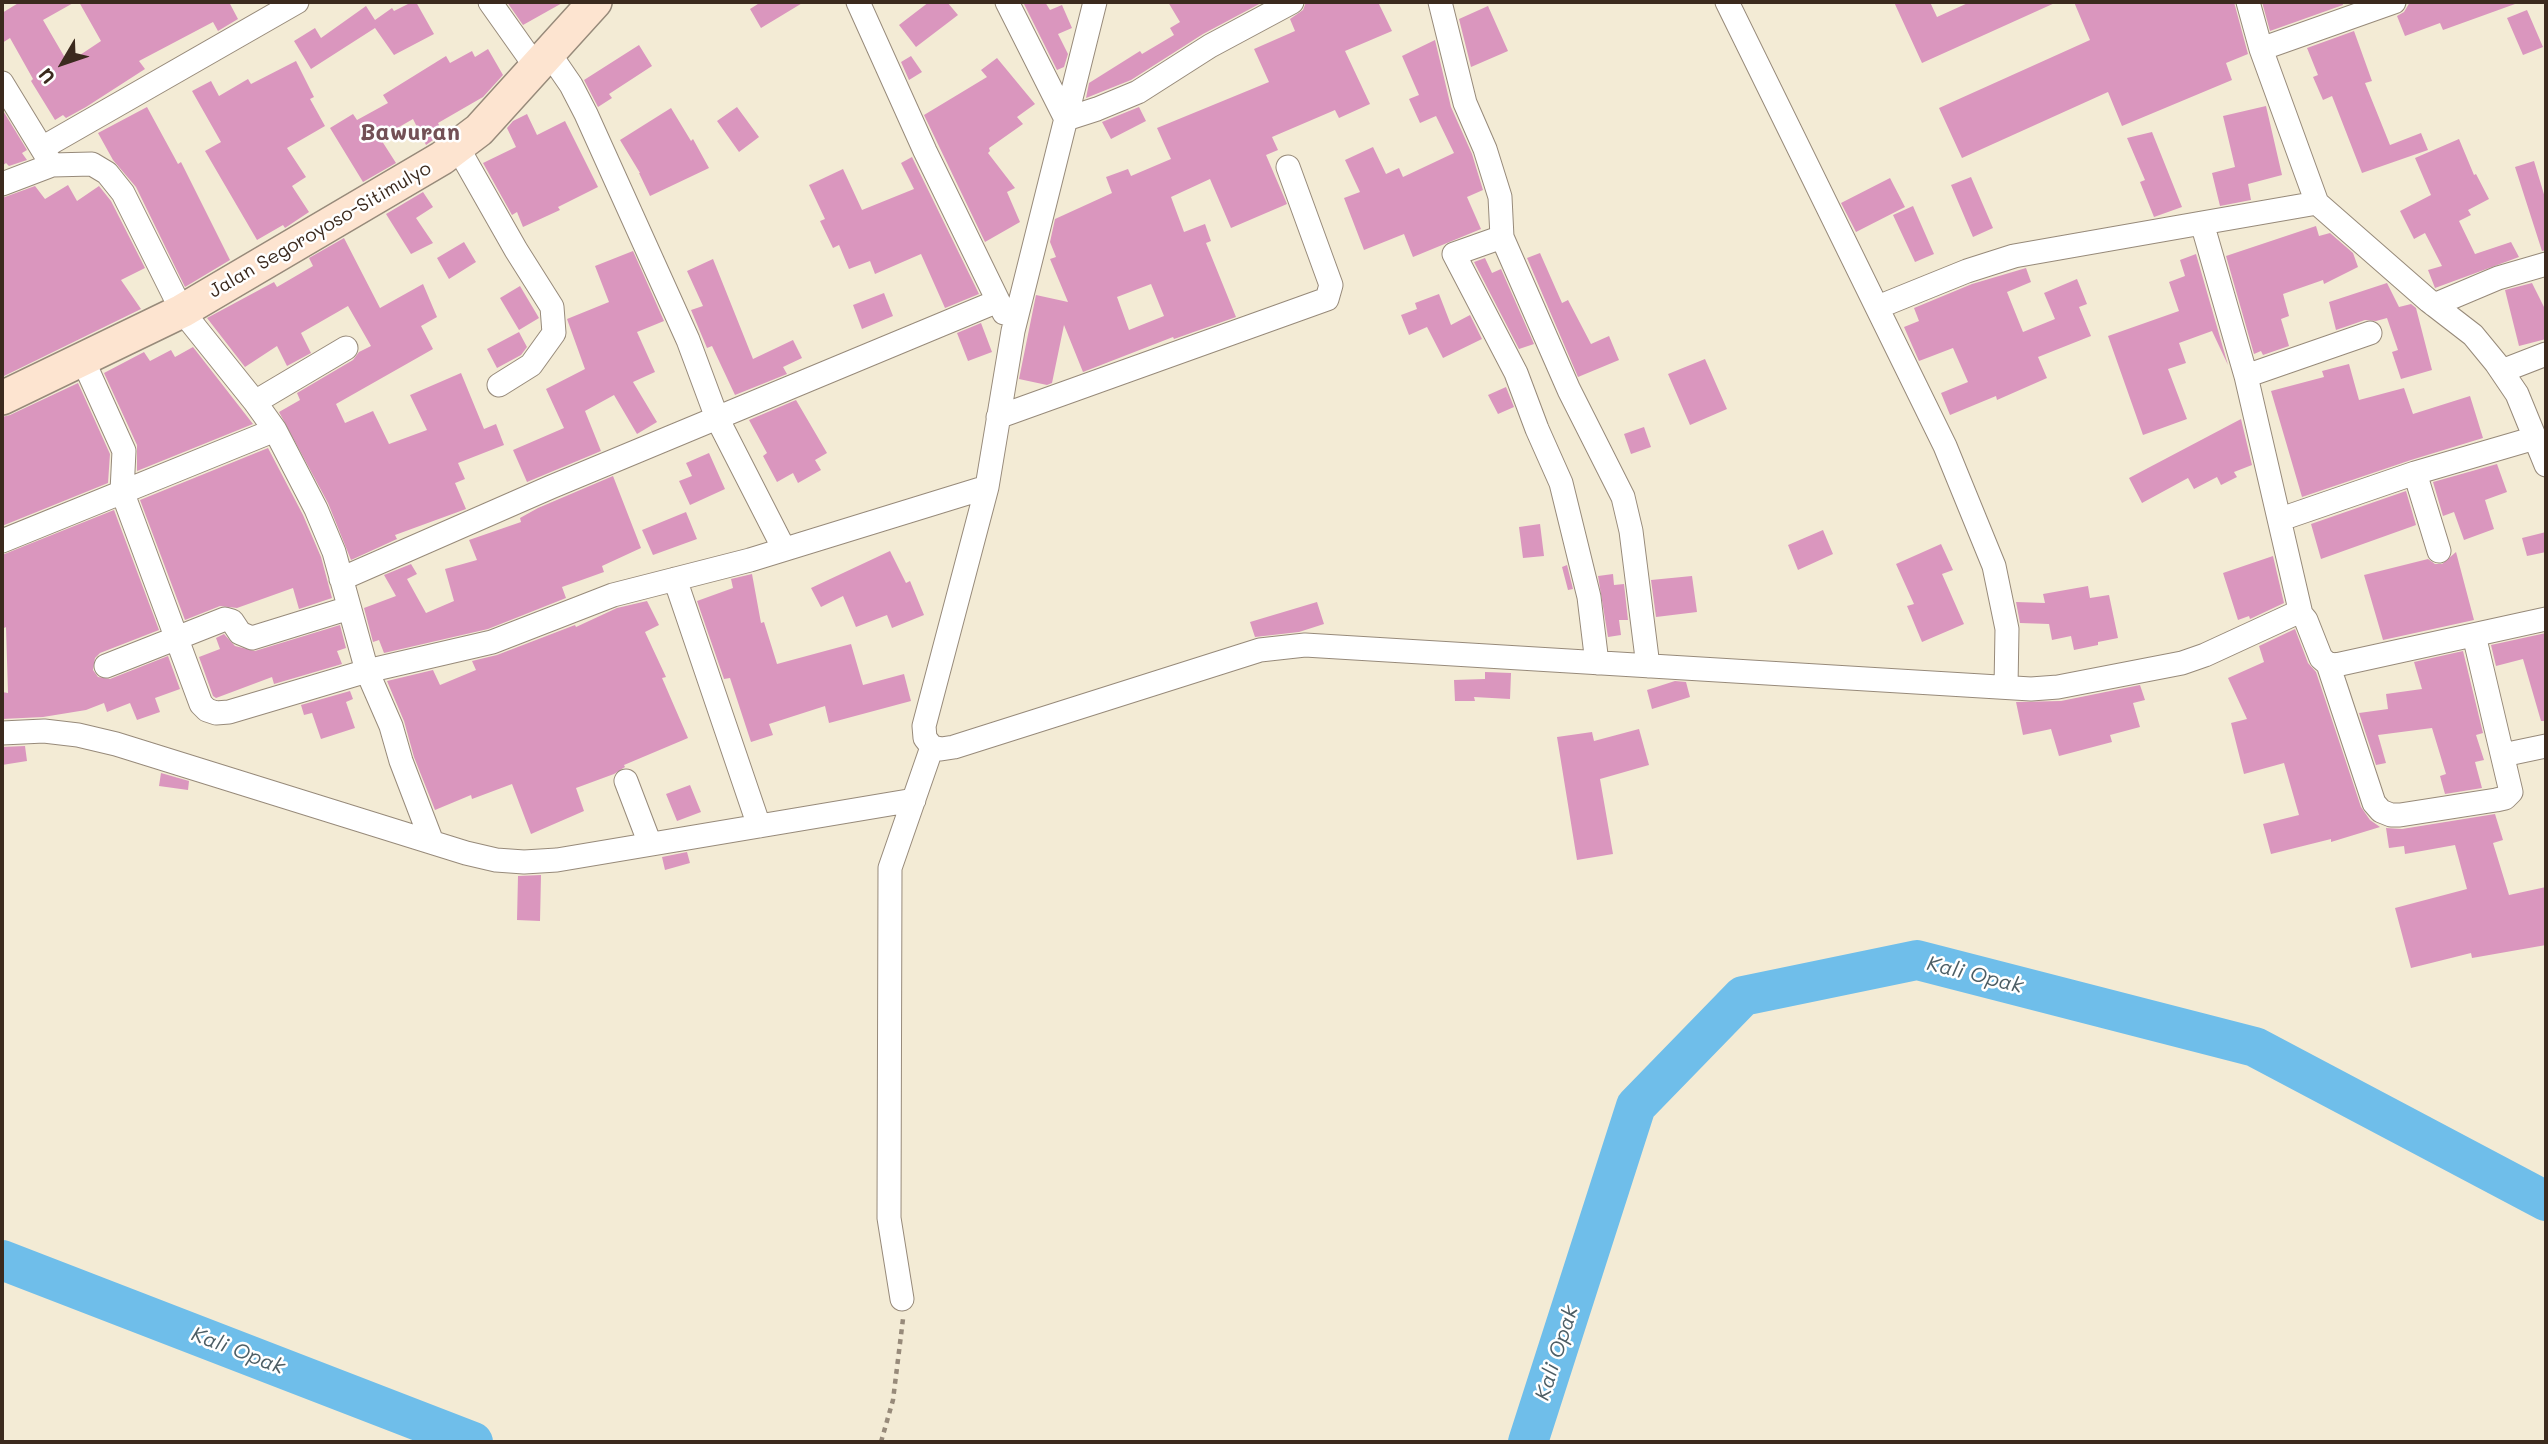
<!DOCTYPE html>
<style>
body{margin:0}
#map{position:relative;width:2548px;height:1444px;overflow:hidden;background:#f3ebd5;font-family:Mali,sans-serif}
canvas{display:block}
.frame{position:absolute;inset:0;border:4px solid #3b2a1e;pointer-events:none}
.north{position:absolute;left:28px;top:28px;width:70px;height:70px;-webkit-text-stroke:5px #fff;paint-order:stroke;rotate:231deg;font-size:19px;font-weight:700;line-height:28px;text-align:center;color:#3b2a1e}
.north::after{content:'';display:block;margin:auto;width:24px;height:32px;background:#3b2a1e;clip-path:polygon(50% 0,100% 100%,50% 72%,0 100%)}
</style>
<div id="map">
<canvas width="2548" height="1444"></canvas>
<div class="frame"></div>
<div class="north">U</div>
</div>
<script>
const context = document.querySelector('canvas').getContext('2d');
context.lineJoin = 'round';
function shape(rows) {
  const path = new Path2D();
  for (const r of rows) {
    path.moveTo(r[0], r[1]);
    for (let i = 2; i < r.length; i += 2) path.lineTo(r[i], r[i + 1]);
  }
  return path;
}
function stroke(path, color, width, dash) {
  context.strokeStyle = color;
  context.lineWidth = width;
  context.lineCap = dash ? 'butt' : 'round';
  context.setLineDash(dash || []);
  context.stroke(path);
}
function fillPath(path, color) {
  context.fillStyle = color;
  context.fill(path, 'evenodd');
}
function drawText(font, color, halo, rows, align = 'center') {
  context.font = font + ' Mali,sans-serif';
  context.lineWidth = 5;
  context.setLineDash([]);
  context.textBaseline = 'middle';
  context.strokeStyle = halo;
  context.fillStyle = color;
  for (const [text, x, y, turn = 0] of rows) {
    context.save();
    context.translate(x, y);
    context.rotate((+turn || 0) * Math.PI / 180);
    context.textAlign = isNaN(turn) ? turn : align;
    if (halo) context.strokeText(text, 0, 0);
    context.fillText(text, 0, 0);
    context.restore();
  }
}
stroke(shape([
 [2,1260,473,1442],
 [1528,1442,1636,1106,1743,996,1917,960,2255,1047,2546,1201]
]), '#6fbeea', 40);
fillPath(shape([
 [20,2,75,2,43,20,68,63,101,41,79,2,229,2,238,19,218,31,213,22,139,61,145,69,86,107,66,118,63,115,55,120,31,81,33,79,10,38,2,43,2,13],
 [412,2,416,2,434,34,394,55,375,28,311,69,294,41,315,28,321,38,366,6,375,20,392,8,394,11],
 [507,2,564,2,523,25],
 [761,2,804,2,761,28,750,9],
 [929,2,947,2,958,15,916,47,899,25],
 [1023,2,1045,2,1050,10,1062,5,1072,28,1058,34,1068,54,1064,67,1057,70],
 [1168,2,1263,2,1203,34,1131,80,1086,98,1089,83,1140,51,1142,54,1174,35,1170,28,1180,22],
 [1306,2,1378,2,1392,31,1345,51,1370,104,1339,118,1335,110,1272,137,1278,150,1266,155,1287,204,1231,228,1210,179,1171,197,1184,232,1205,224,1211,241,1206,243,1236,317,1174,339,1173,337,1083,372,1064,325,1052,383,1047,385,1019,379,1036,295,1068,302,1050,259,1056,257,1050,242,1055,219,1112,193,1106,177,1128,169,1131,176,1171,159,1157,128,1269,82,1254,49,1295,31,1290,19,1303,10],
 [1151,284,1164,316,1129,330,1117,297],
 [1894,2,1930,2,1937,17,1970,2,2057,2,1922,63],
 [2074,2,2234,2,2248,54,2226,63,2232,80,2122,126,2108,92,1962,158,1939,108,2090,40],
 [2262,2,2342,2,2343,5,2270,31],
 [2515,2,2515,4,2443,30,2440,23,2405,36,2397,16,2404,12,2410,2],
 [1488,6,1508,51,1471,67,1459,19],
 [2527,10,2543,47,2523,55,2507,18],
 [2354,31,2372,81,2365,83,2390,145,2421,133,2428,150,2362,173,2332,96,2323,100,2313,77,2318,75,2307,48],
 [1435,40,1451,107,1472,154,1483,190,1467,197,1481,229,1413,257,1404,234,1364,250,1344,198,1360,192,1345,160,1373,147,1386,174,1399,168,1403,177,1454,153,1436,116,1420,123,1409,99,1419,95,1402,56],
 [639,45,652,66,609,94,612,98,598,107,584,80],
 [488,49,503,75,483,97,438,123,443,133,426,145,413,119,380,138,396,163,363,182,330,128,353,114,357,120,388,103,383,95,446,56,450,63,472,51,475,57],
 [911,56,922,72,909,80,901,62],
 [997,58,1035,104,1017,117,1023,124,989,148,990,151,988,153,1015,188,1007,192,1020,222,985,242,924,115,987,77,981,70],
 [296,61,314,97,310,99,325,126,287,148,306,177,292,186,309,212,285,228,283,225,257,240,205,151,221,142,192,91,211,81,219,96,248,79,251,84],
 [2266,106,2282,175,2248,184,2251,200,2220,206,2212,173,2235,167,2223,116],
 [147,107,178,164,181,162,230,260,185,287,136,187,113,160,98,133],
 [737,107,759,137,739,152,717,121],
 [1139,107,1146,121,1111,139,1102,122],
 [671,108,691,141,693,139,709,168,650,196,639,173,640,173,620,140],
 [2,109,27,150,22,153,27,160,9,166,6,163,2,166],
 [527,114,537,135,565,121,598,187,558,207,560,210,523,227,517,212,512,215,483,163,516,147,507,128,513,121],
 [2152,132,2182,207,2154,217,2140,182,2145,180,2127,138],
 [2459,139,2474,175,2476,174,2489,199,2468,210,2471,215,2459,221,2475,254,2511,242,2519,257,2435,288,2428,270,2442,266,2425,233,2414,239,2400,211,2431,195,2415,158],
 [912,157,979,294,945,308,921,254,875,274,870,261,849,269,839,245,833,248,820,221,825,219,809,185,843,169,862,210,914,189,901,163],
 [2534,161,2546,201,2546,250,2542,251,2515,167],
 [1971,177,1993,228,1973,237,1951,185],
 [1890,178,1905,207,1856,232,1841,203],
 [68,185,77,201,99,186,111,201,145,268,121,280,141,309,2,377,2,198,35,186,45,199],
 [423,192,433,207,416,218,433,243,411,254,386,214],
 [1913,206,1934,254,1915,262,1893,215],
 [2316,226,2319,236,2330,233,2353,253,2358,267,2324,284,2323,280,2283,294,2289,316,2281,319,2289,346,2263,355,2261,351,2254,354,2226,256],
 [344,238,380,308,423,284,437,317,421,326,433,349,336,404,345,423,373,411,389,444,427,430,410,395,461,373,484,429,496,424,504,445,458,463,465,479,455,483,466,509,395,535,397,539,351,560,328,503,279,412,300,400,297,393,353,360,359,352,371,346,348,306,301,333,311,353,287,366,277,346,245,367,207,318,274,282,277,287,313,266,309,258],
 [464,242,476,262,449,279,437,258],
 [633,251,664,321,637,332,655,372,633,382,657,422,637,434,614,395,585,411,601,451,527,482,513,450,564,428,546,389,585,369,567,319,609,302,595,266],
 [1540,253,1562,303,1568,300,1591,344,1609,336,1619,360,1578,377,1527,258],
 [2196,254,2228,365,2212,331,2179,343,2186,363,2168,369,2187,419,2143,435,2108,336,2179,311,2169,282,2185,276,2180,260],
 [1485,258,1492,273,1501,269,1534,344,1519,349,1474,262],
 [713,259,753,359,793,340,802,358,783,367,787,374,735,395,712,346,707,348,691,310,703,306,687,271],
 [2026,268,2031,282,2007,292,2023,332,2055,319,2044,293,2077,279,2087,304,2079,307,2091,336,2038,357,2047,378,1997,400,1996,396,1950,415,1941,393,1968,382,1953,348,1919,361,1904,327,1919,321,1914,308,1972,284],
 [2387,283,2399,307,2411,304,2416,308,2432,370,2401,379,2392,352,2398,350,2387,318,2376,321,2365,320,2336,330,2329,302],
 [2532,283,2546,311,2546,339,2519,346,2505,290],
 [520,286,539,318,519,330,500,298],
 [884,293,893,316,862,329,853,305],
 [1439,294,1451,325,1470,315,1482,339,1443,358,1427,327,1409,335,1401,315,1417,309,1415,303],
 [981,323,992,352,968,361,957,333],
 [519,332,527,347,521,355,497,368,487,349],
 [193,347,253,424,137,471,137,445,104,373,144,352,150,361,171,350,175,357],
 [1705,359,1727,409,1690,425,1668,374],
 [2349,364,2359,400,2404,388,2413,414,2470,396,2483,438,2411,460,2302,497,2271,391,2324,377,2322,371],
 [78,383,110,454,108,483,2,526,2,417,10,415],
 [1506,387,1514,407,1498,414,1488,395],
 [796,400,827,453,815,460,821,470,798,483,793,473,777,482,763,456,767,453,749,420],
 [2241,419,2252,465,2234,472,2237,477,2221,485,2217,477,2194,489,2188,478,2142,503,2129,478],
 [1644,427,1651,447,1631,454,1624,434],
 [268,448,303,515,321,557,332,598,299,609,293,588,237,608,220,606,185,620,140,500],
 [709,453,725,489,690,505,679,481,692,476,686,463],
 [2497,464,2507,492,2485,500,2494,529,2464,540,2454,512,2443,516,2433,482],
 [613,476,641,548,602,566,604,572,562,587,566,598,488,629,384,653,379,640,373,642,364,608,396,596,384,575,411,564,417,574,407,579,426,613,454,601,445,569,477,560,469,540,521,522,520,518,538,508],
 [2406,491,2416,525,2321,559,2311,524],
 [114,510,159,630,100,653,95,658,93,670,98,677,110,679,168,656,180,689,155,698,160,712,137,720,130,703,107,712,104,703,86,710,43,717,2,719,2,692,8,693,6,627,2,629,2,555],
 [686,512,697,539,653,555,642,530],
 [1540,524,1544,556,1523,558,1519,527],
 [1823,530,1833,554,1798,570,1788,545],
 [2546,532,2546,552,2527,556,2522,538],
 [1941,544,1953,570,1942,574,1964,624,1922,642,1907,606,1914,604,1896,564],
 [890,551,906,583,910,581,924,615,892,628,887,615,856,627,843,596,821,607,811,588],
 [2456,552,2474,620,2383,640,2364,575,2428,559,2435,564,2442,564],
 [2273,556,2284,603,2250,619,2249,616,2238,620,2223,573],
 [1567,565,1573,589,1568,590,1562,567],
 [752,574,761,623,764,622,777,664,851,644,863,685,904,674,911,701,829,723,825,706,769,724,773,735,751,742,730,678,724,679,697,601,733,588,731,579],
 [1613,574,1614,585,1624,584,1628,620,1619,620,1621,635,1608,637,1598,576],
 [1692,576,1697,612,1656,617,1651,580],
 [2088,586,2090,598,2109,595,2118,638,2098,642,2098,645,2074,650,2071,636,2052,640,2049,624,2020,623,2016,602,2045,603,2043,594],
 [647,601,659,625,645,632,666,677,662,678,688,738,624,765,625,767,614,774,576,788,584,811,531,834,512,784,472,799,471,795,435,810,414,757,404,721,387,681,433,670,440,685,476,670,472,661,497,655,575,625,576,627,617,608],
 [1317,602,1324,624,1299,632,1255,637,1250,622],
 [340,625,346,648,337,651,342,664,274,684,272,677,216,698,213,696,199,657,220,649,216,638,224,634,235,646,255,651],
 [2295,629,2308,663,2316,672,2361,807,2370,820,2380,827,2331,842,2331,839,2271,854,2263,824,2299,815,2284,763,2244,774,2231,723,2247,719,2228,678,2264,662,2259,646],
 [2546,633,2546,721,2541,721,2523,659,2496,666,2491,645],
 [2463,651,2483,733,2476,735,2484,760,2475,762,2482,788,2445,794,2440,776,2446,774,2432,728,2378,735,2386,763,2376,765,2359,713,2388,709,2386,694,2422,689,2414,662],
 [1485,672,1511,673,1510,699,1474,697,1475,701,1455,701,1454,680,1485,679],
 [1675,681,1686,682,1690,697,1652,709,1647,690],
 [2140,685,2145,700,2133,703,2140,727,2110,735,2112,742,2059,756,2051,729,2023,735,2016,702,2061,701],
 [350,691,353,699,346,702,355,728,321,739,312,713,304,715,301,705],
 [1639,729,1649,765,1600,779,1613,854,1577,860,1557,737,1592,732,1594,741],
 [25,746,27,761,2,765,2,747],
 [161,773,189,781,188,790,159,786],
 [690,785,701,812,677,821,666,794],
 [2495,814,2503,840,2493,843,2509,895,2546,887,2546,945,2472,958,2471,953,2411,968,2395,908,2467,889,2455,845,2405,854,2404,846,2389,848,2386,828,2402,829],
 [687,852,690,863,665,870,662,857],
 [541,875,540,921,517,920,518,876]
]), '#da96be');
const minor = shape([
 [490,2,536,67],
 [858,2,925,151,1004,313],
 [1007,2,1066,119,1097,109,1138,92,1210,46,1292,2],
 [1095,2,1013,331,987,487,924,726,925,738,932,747,941,749,954,747,1260,650,1305,645,2031,689,2058,687,2182,663,2205,655,2294,614,2301,614,2306,620,2321,658,2328,664,2336,665,2546,619],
 [1440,2,1465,103,1485,149,1500,197,1502,237,1569,390,1623,497,1631,531,1648,666],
 [1727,2,1945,446,1994,566,2007,629,2006,687],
 [2248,2,2261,49,2317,203,2429,301,2473,335,2496,363,2517,394,2546,465],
 [2261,49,2394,2],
 [549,53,571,85,586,114,688,340,717,418,784,549],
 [2,83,52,165,92,164,107,173,123,193,182,311,255,402,275,430,316,509,334,552,367,671,492,642,613,595,750,560,987,487],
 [42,148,297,2],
 [458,148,516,250,552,307,554,333,531,365,499,385],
 [2,184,52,165],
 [1502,237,1454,254,1516,373,1537,429,1561,483,1589,597,1597,663],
 [2434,305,2498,278,2546,264],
 [1878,307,1967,271,2014,256,2202,223],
 [82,358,124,451,122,491,201,704,207,710,216,713,229,712,367,671,391,726,401,761,432,842],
 [2502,371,2546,354],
 [2246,376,2370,333],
 [255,402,346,348],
 [998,417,1327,299,1331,285,1288,167],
 [2415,473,2439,551],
 [2281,519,2415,473,2535,438],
 [2,541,275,430],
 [341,579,551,487,998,301],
 [675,579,759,826],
 [2301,614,2246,376,2202,223,2317,203],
 [2328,664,2374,803,2381,811,2391,815,2400,815,2496,800,2505,798,2511,792,2474,635],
 [106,666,225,619,232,621,240,633,252,638,349,608],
 [2,733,44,731,78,735,116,744,466,853,496,860,524,862,557,860,914,800],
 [2503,755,2546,746],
 [626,781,650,844],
 [902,1299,889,1218,890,868,932,747]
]);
const secondary = shape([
 [2,398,182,311,442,158,479,130,595,2]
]);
stroke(minor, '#978a7a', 25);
stroke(secondary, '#978a7a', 36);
stroke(shape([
 [881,1442,893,1400,903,1319]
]), '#978a7a', 4.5, [5, 5]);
stroke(minor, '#fff', 23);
stroke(secondary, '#fde4d0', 33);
drawText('19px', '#3b2a1e', '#fff', [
 ["Jalan Segoroyoso-Sitimulyo",320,230,-30]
]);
drawText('italic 21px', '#4d5e65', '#fff', [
 ["Kali Opak",1975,975,14],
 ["Kali Opak",238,1351,21],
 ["Kali Opak",1557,1353,-72]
]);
drawText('bold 23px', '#735056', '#fff', [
 ["Bawuran",410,133]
]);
</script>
